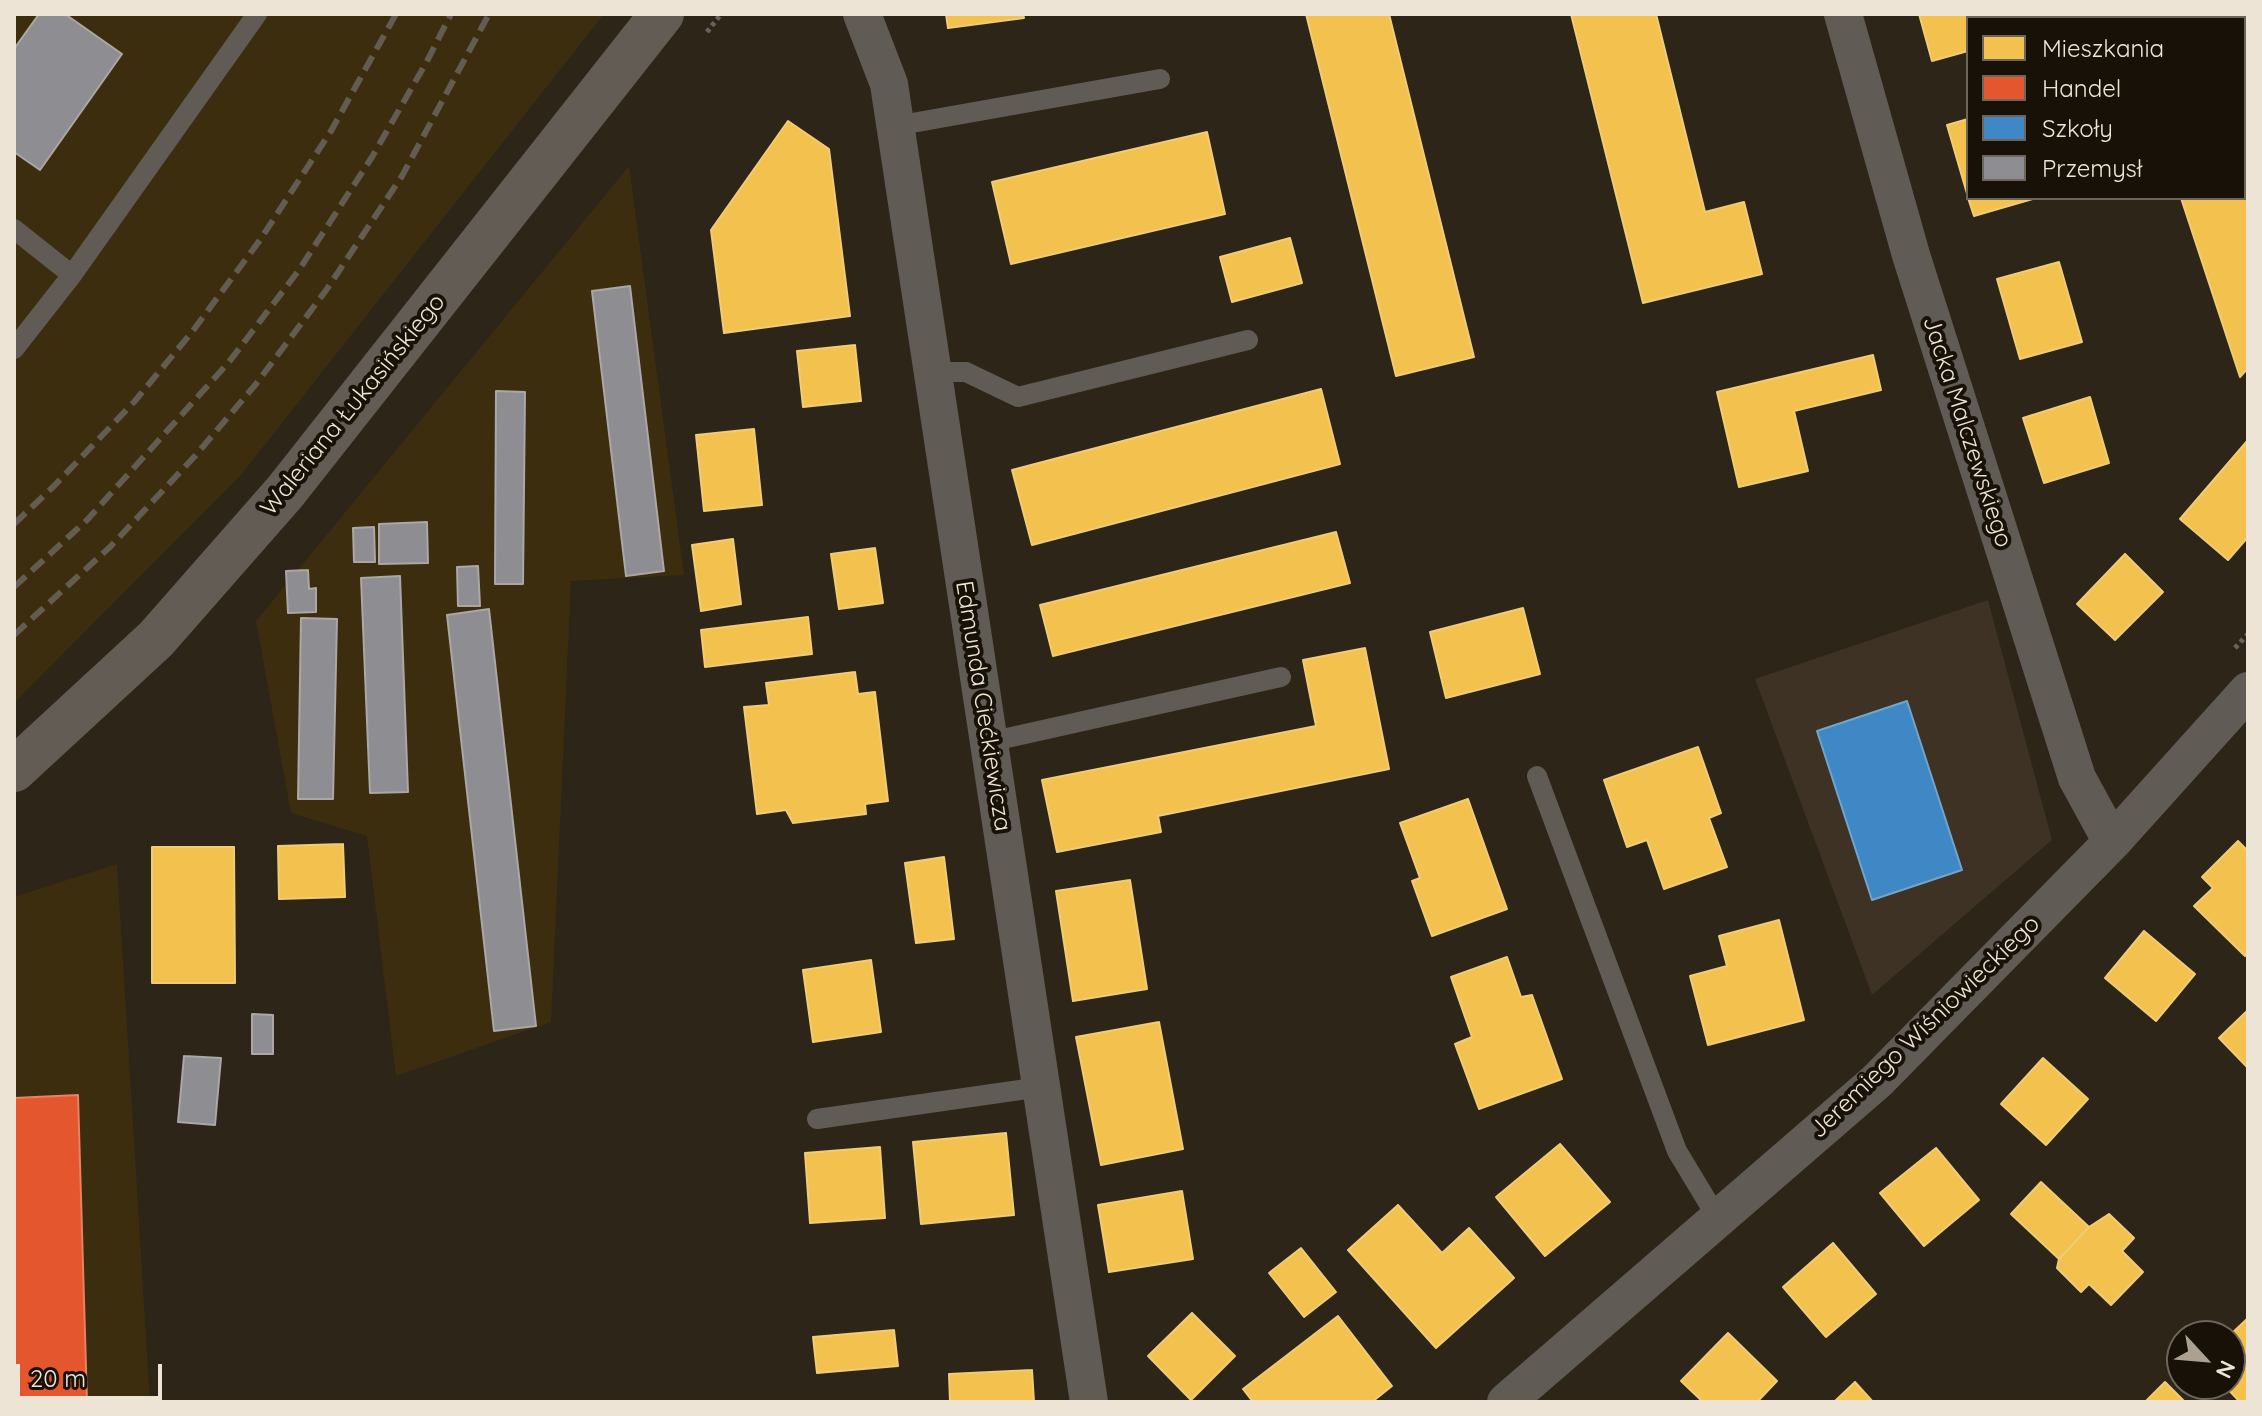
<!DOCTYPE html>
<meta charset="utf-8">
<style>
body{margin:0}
#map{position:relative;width:2262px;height:1416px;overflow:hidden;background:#2d2517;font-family:Quicksand,sans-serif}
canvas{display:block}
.frame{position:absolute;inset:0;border:16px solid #ede4d6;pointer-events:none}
.legend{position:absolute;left:1966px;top:16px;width:280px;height:184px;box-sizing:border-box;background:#181107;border:2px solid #6d655a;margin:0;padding:10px 14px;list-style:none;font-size:24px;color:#ede4d6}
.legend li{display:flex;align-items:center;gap:16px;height:40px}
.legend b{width:40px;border:2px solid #6d655a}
.north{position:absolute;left:2166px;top:1320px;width:80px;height:80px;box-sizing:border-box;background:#181107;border:2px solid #6d655a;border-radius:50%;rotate:116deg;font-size:22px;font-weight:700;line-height:32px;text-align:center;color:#ede4d6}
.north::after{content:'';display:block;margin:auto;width:28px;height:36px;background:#aaa193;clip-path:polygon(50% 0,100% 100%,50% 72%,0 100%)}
.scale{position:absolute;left:16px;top:1364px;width:146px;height:36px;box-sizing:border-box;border:4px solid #ede4d6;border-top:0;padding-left:10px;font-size:24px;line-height:28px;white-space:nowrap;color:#ede4d6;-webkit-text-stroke:6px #181107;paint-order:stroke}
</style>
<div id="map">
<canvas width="2262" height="1416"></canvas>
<div class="frame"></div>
<ul class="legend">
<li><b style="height:22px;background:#f2c14e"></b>Mieszkania</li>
<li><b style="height:22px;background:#e4572e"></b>Handel</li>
<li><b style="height:22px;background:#3f88c5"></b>Szkoły</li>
<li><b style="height:22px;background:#8d8d92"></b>Przemysł</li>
</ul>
<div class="north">N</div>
<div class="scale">20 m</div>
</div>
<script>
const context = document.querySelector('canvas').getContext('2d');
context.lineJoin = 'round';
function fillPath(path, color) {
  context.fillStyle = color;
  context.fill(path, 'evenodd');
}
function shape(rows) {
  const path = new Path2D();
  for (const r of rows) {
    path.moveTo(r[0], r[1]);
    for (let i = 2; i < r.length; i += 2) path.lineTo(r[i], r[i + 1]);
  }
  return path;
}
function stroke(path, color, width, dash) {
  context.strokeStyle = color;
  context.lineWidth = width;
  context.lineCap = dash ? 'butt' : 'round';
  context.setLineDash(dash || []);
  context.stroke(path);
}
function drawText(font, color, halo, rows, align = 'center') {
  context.font = font + ' Quicksand,sans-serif';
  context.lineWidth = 8;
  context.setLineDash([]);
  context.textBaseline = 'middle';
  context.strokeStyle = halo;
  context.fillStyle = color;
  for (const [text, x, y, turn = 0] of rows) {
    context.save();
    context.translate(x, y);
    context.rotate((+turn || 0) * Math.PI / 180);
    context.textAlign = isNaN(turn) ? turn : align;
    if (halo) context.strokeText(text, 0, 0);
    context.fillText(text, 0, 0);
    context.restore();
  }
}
fillPath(shape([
 [14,14,604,14,241,475,14,703],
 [629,166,684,575,571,581,551,1022,396,1076,367,836,291,813,256,621],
 [117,864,150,1402,14,1402,14,897]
]), '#3d2d0f');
fillPath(shape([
 [1988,600,2052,840,1872,995,1755,679]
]), '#3d3223');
const homes = shape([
 [946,14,1023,14,1024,18,948,28,946,14],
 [1306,14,1389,14,1474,357,1396,376,1306,14],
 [1571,14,1656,14,1705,212,1744,202,1762,274,1643,303,1571,14],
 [1919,14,1982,14,1983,18,1968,18,1968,51,1932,61,1919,14],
 [1968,119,1968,197,1947,125,1968,119],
 [788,121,829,149,850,316,724,333,711,230,788,121],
 [1207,132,1225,214,1011,264,992,182,1207,132],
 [2244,153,2248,166,2248,368,2240,377,2181,198,2244,198,2244,153],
 [1968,198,2036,198,1974,216,1968,198],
 [1290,238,1302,283,1232,302,1220,257,1290,238],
 [2059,262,2082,342,2020,359,1997,279,2059,262],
 [855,345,861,401,803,407,797,351,855,345],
 [1873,355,1881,390,1794,411,1808,471,1739,487,1717,392,1873,355],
 [1321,389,1340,464,1032,545,1012,470,1321,389],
 [2090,397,2109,463,2044,483,2023,418,2090,397],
 [754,429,762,505,704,511,696,435,754,429],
 [2248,440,2248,537,2228,560,2180,519,2248,440],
 [1336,532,1350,583,1053,656,1040,605,1336,532],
 [733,539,741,604,701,611,692,545,733,539],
 [875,548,883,603,839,609,831,554,875,548],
 [2125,554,2163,592,2115,640,2077,604,2125,554],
 [1523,608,1540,674,1446,698,1430,632,1523,608],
 [808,617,812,654,705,667,701,630,808,617],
 [1365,648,1389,769,1158,816,1161,832,1057,852,1042,780,1316,726,1303,660,1365,648],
 [855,672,858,694,875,692,888,801,865,804,866,814,793,823,786,810,757,814,744,707,769,705,766,683,855,672],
 [1698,747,1721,813,1709,818,1727,867,1664,889,1647,840,1627,847,1604,780,1698,747],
 [1468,799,1507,909,1432,936,1412,881,1420,878,1400,823,1468,799],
 [2238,841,2248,851,2248,953,2245,956,2194,906,2213,888,2202,877,2238,841],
 [343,844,345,897,279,899,278,846,343,844],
 [152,847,234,847,235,983,152,983,152,847],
 [944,857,954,939,916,943,905,863,944,857],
 [1130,880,1147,989,1073,1001,1056,891,1130,880],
 [1779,920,1804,1020,1708,1045,1690,976,1727,966,1719,936,1779,920],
 [2144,931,2195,974,2156,1021,2105,978,2144,931],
 [1507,957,1521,997,1532,995,1562,1079,1479,1109,1455,1044,1472,1037,1451,977,1507,957],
 [871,960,881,1032,813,1042,803,970,871,960],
 [2248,1010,2248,1068,2219,1038,2248,1010],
 [1159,1022,1183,1149,1101,1165,1076,1037,1159,1022],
 [2043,1058,2088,1099,2046,1145,2001,1104,2043,1058],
 [1006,1133,1014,1215,921,1224,913,1142,1006,1133],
 [1560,1144,1610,1202,1545,1256,1496,1197,1560,1144],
 [880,1147,885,1218,810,1223,805,1153,880,1147],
 [1936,1148,1979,1200,1924,1246,1880,1193,1936,1148],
 [2041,1182,2089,1227,2059,1259,2011,1214,2041,1182],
 [1182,1191,1193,1259,1109,1272,1098,1205,1182,1191],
 [1398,1205,1442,1253,1469,1228,1514,1278,1436,1348,1348,1250,1398,1205],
 [2109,1214,2134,1238,2122,1251,2143,1272,2111,1305,2089,1284,2081,1292,2057,1268,2059,1259,2089,1227,2109,1214],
 [1833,1243,1876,1294,1826,1337,1783,1287,1833,1243],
 [1301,1248,1336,1292,1304,1317,1269,1273,1301,1248],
 [1192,1313,1235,1356,1191,1400,1148,1356,1192,1313],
 [1338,1316,1392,1386,1372,1402,1253,1402,1243,1389,1338,1316],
 [2248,1318,2248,1400,2240,1402,2223,1384,2230,1384,2229,1336,2248,1318],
 [894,1330,898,1366,817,1373,813,1337,894,1330],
 [1728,1333,1777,1381,1757,1402,1703,1402,1681,1381,1728,1333],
 [1032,1370,1034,1402,950,1402,949,1374,1032,1370],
 [1855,1382,1873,1402,1834,1402,1855,1382],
 [2165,1382,2185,1402,2145,1402,2165,1382]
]);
fillPath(homes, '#f2c14e');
stroke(homes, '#f0cc77', 2);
const shops = shape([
 [78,1095,87,1402,14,1402,14,1098,78,1095]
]);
fillPath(shops, '#e4572e');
stroke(shops, '#e78160', 2);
const schools = shape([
 [1907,701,1962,870,1872,900,1817,731,1907,701]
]);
fillPath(schools, '#3f88c5');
stroke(schools, '#73a4ca', 2);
const industry = shape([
 [39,14,65,14,122,54,40,170,14,152,14,49,39,14],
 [630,286,664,571,626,576,592,291,630,286],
 [496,391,525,392,523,584,495,584,496,391],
 [427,522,428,563,379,564,379,524,427,522],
 [374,527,375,562,354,562,353,528,374,527],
 [478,566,480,606,458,606,457,567,478,566],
 [308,570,309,589,316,588,316,612,288,613,286,571,308,570],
 [400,576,408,792,370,793,361,578,400,576],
 [489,609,536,1026,494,1031,447,615,489,609],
 [301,618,337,619,333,799,298,799,301,618],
 [252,1014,273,1015,273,1054,252,1054,252,1014],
 [184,1056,221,1058,215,1125,178,1122,184,1056]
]);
fillPath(industry, '#8d8d92');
stroke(industry, '#aaa7a6', 2);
stroke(shape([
 [707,32,721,14],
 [2235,648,2248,634]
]), '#68635d', 5, [4, 4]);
stroke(shape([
 [895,126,1160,79],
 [14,229,72,275],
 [14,349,72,275,257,14],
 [933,372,966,372,1018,397,1248,340],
 [989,742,1281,677],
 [1537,776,1677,1151,1718,1219],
 [817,1119,1041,1087]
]), '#615b56', 20);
stroke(shape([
 [862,14,889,84,1089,1402],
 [1843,14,1911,255,2077,778,2112,842],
 [1506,1402,1877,1081,2112,842,2248,691]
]), '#615b56', 38);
stroke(shape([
 [14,770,156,639,285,492,662,14]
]), '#635c55', 44);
stroke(shape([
 [14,524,54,486,134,402,192,332,260,240,331,131,396,14],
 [14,587,87,520,229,362,299,270,372,157,426,63,451,14],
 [14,635,111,546,195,456,256,384,327,289,402,176,489,14]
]), '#625c52', 6, [16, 8]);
drawText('24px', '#ede4d6', '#181107', [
 ["Waleriana Łukasińskiego",353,405,-51],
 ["Jacka Malczewskiego",1967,432,72],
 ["Edmunda Ciećkiewicza",983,706,81],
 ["Jeremiego Wiśniowieckiego",1925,1027,-44]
]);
</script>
